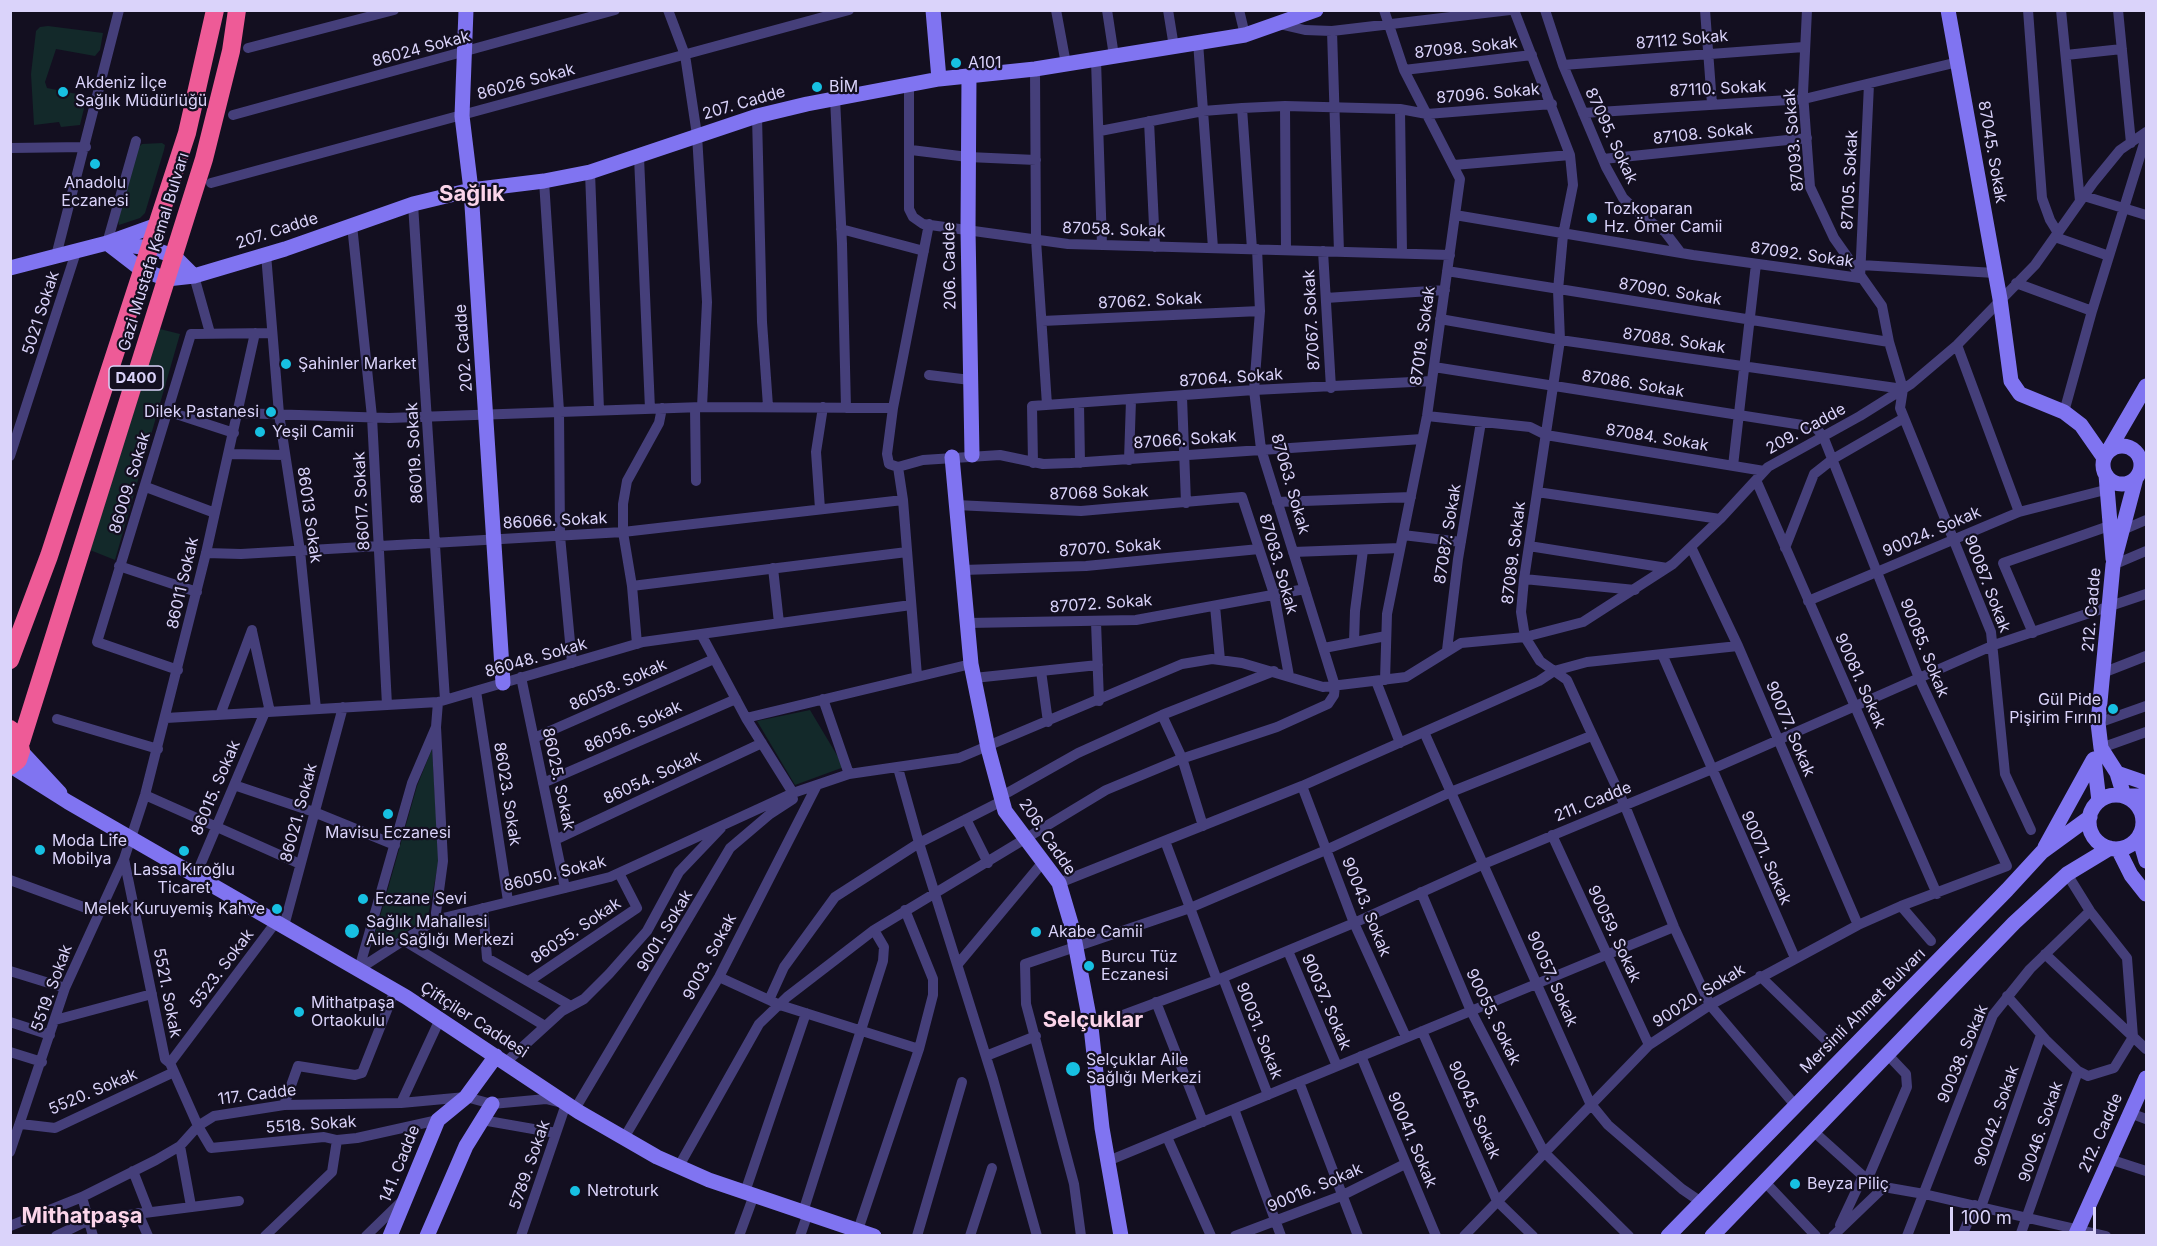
<!DOCTYPE html>
<meta charset="utf-8">
<style>
body{margin:0}
#map{position:relative;width:2157px;height:1246px;overflow:hidden;background:#130f20;font-family:Inter,sans-serif}
canvas{display:block}
.frame{position:absolute;inset:0;border:12px solid #dad3fa;pointer-events:none}
.scale{position:absolute;left:1950px;top:1207px;width:146px;height:27px;box-sizing:border-box;border:3px solid #dad3fa;border-top:0;padding-left:8px;font-size:18px;line-height:21px;white-space:nowrap;color:#dad3fa;-webkit-text-stroke:4px #130f20;paint-order:stroke}
</style>
<div id="map">
<canvas width="2157" height="1246"></canvas>
<div class="frame"></div>
<div class="scale">100 m</div>
</div>
<script>
const context = document.querySelector('canvas').getContext('2d');
context.lineJoin = 'round';
function fillPath(path, color) {
  context.fillStyle = color;
  context.fill(path, 'evenodd');
}
function shape(rows) {
  const path = new Path2D();
  for (const r of rows) {
    if (r.length === 3) {
      path.moveTo(r[0] + r[2], r[1]);
      path.arc(r[0], r[1], r[2], 0, 2 * Math.PI);
      continue;
    }
    path.moveTo(r[0], r[1]);
    for (let i = 2; i < r.length; i += 2) path.lineTo(r[i], r[i + 1]);
  }
  return path;
}
function stroke(path, color, width, dash) {
  context.strokeStyle = color;
  context.lineWidth = width;
  context.lineCap = dash ? 'butt' : 'round';
  context.setLineDash(dash || []);
  context.stroke(path);
}
function drawText(font, color, halo, rows, align = 'center') {
  context.font = font + ' Inter,sans-serif';
  context.lineWidth = 4.5;
  context.setLineDash([]);
  context.textBaseline = 'middle';
  context.strokeStyle = halo;
  context.fillStyle = color;
  for (const [text, x, y, turn = 0] of rows) {
    context.save();
    context.translate(x, y);
    context.rotate((+turn || 0) * Math.PI / 180);
    context.textAlign = isNaN(turn) ? turn : align;
    if (halo) context.strokeText(text, 0, 0);
    context.fillText(text, 0, 0);
    context.restore();
  }
}
fillPath(shape([
 [48,26,103,33,100,50,95,56,56,49,45,82,47,88,87,96,80,125,61,127,59,122,34,125,31,74,36,31,40,27],
 [162,143,165,145,164,150,145,213,140,218,119,225,118,221,138,148,142,144],
 [160,329,180,334,115,560,90,550],
 [810,710,844,767,795,785,757,721],
 [432,749,439,860,428,916,394,940,380,947,372,945,417,786]
]), '#13292a');
stroke(shape([
 [668,10,685,55,697,135,707,302,702,407],
 [1056,10,1066,64],
 [1107,10,1114,56],
 [1168,10,1174,47],
 [1239,10,1245,35],
 [1384,10,1404,70,1460,179,1427,416,1387,614,1385,680],
 [1514,10,1570,155,1573,185,1563,235,1558,290,1560,340,1524,579,1521,612,1525,637,1540,661,1567,680,1625,806,1674,927,1710,1005,1795,1105],
 [1545,10,1563,65,1606,167,1623,198,1641,215,1665,232,1681,253],
 [1705,10,1712,104],
 [1807,10,1803,93,1810,187,1834,238,1882,306,1889,342,1903,389,1900,408,1991,632,2005,774,2031,830],
 [2028,10,2042,198,2050,220,2058,233],
 [2061,10,2080,201],
 [2118,10,2131,143],
 [1279,24,1305,30,1332,31,1510,10],
 [1332,31,1339,252],
 [1198,42,1213,248],
 [248,48,394,10],
 [2066,55,2122,49],
 [1096,60,1102,245],
 [1563,65,1804,47],
 [1035,69,1036,240,1047,405],
 [1404,70,1532,55],
 [909,85,909,209,913,217,923,224,1068,244,1450,255],
 [835,98,842,244,846,408],
 [1285,106,1286,250],
 [1242,108,1252,249],
 [1400,109,1402,253],
 [1583,113,1804,99,1958,62],
 [233,115,615,10],
 [757,116,762,322,768,406],
 [1149,121,1155,247],
 [1100,131,1203,111,1242,108,1285,106,1400,109,1427,114,1552,104],
 [10,148,86,147],
 [911,150,968,157,1036,160],
 [639,157,650,409],
 [1603,159,1807,138],
 [1454,165,1570,155],
 [590,172,599,410],
 [544,181,559,411,560,536,572,663],
 [211,183,849,10],
 [2084,196,2146,215],
 [413,204,445,700],
 [1455,215,1693,255,1860,278,1869,84],
 [929,224,893,408,887,454,889,464,898,467,923,460,1000,455,1043,464,1071,463,1422,439],
 [352,225,372,417,387,705],
 [841,229,924,251],
 [2055,237,2109,256],
 [107,243,136,141],
 [1323,251,1331,388],
 [266,254,279,414,300,551,316,709],
 [56,256,119,10],
 [1861,265,1995,273],
 [1447,271,1889,342],
 [194,276,210,333],
 [2016,283,2092,311],
 [1326,298,1445,290],
 [1440,319,1560,340,1903,389],
 [1042,321,1260,311],
 [1957,345,2019,512],
 [1434,367,1815,427,1823,436,1919,678,2007,866,1901,906,1858,925,1710,1005,1649,1045,1464,1236],
 [929,375,970,380],
 [1182,397,1186,503],
 [1079,403,1080,463],
 [695,408,696,481],
 [167,411,234,433],
 [2064,412,2092,311,2146,137],
 [238,413,389,418,702,407,893,408],
 [1427,416,1530,427,1546,435,1764,471],
 [229,454,285,455],
 [10,456,77,249],
 [1129,460,1131,400],
 [1033,463,1032,406,1254,390,1432,381],
 [1733,466,1756,264],
 [898,467,903,500,917,676],
 [1756,480,1937,894],
 [146,487,215,513],
 [1537,492,1720,519],
 [1277,502,1411,497],
 [956,505,1081,511,1242,497,1274,594,1289,676],
 [820,509,816,452,823,407],
 [2125,529,2146,520],
 [1403,535,1461,542],
 [1529,546,1667,568],
 [1691,547,1738,646,1858,925],
 [1785,548,1814,474,1833,459,1904,418],
 [1293,552,1400,548],
 [206,553,241,554,623,532,903,500],
 [2113,565,2146,551],
 [119,566,197,592],
 [773,568,779,623],
 [963,570,1086,566,1259,549],
 [1524,579,1635,590],
 [632,586,907,552],
 [1808,601,2019,512,2105,490],
 [1215,606,1220,660],
 [1096,622,1099,701],
 [968,623,1136,620,1305,589],
 [252,631,270,712],
 [2033,633,2003,563,2109,526],
 [701,634,746,718,793,793,849,774,959,758,1182,664,1212,659,1242,663,1323,687,1406,677,1461,643,1525,637,1583,622,1673,564,1720,519,1768,467,1860,416,1911,384,1957,345,2035,265,2093,183,2120,150,2146,132],
 [1354,642,1355,611,1363,550],
 [637,644,632,586,623,532,623,504,627,481,659,423,662,408],
 [1324,648,1386,636],
 [1447,650,1458,559,1481,422],
 [1662,654,1795,958],
 [178,670,97,642,191,334,270,333],
 [1041,671,1048,722],
 [2105,672,2146,656],
 [521,677,565,888],
 [974,678,1098,665],
 [1376,681,1400,743],
 [476,691,508,901],
 [823,699,849,774],
 [220,715,252,630],
 [1162,715,1182,758,1203,826],
 [166,718,438,702,643,642,911,605],
 [746,718,971,664],
 [57,719,158,749],
 [2098,723,2146,706],
 [1424,732,1590,1103,1608,1125,1682,1189,1701,1202],
 [534,738,714,659],
 [2101,748,2146,732],
 [898,768,919,843,993,1079,1037,1236],
 [543,783,736,699],
 [234,785,314,812,395,845],
 [1302,786,1354,923,1406,1037],
 [145,795,300,864],
 [1000,797,1078,753,1162,715,1274,671],
 [966,819,988,863],
 [1552,835,1649,1045],
 [555,840,762,743],
 [1165,841,1217,980],
 [124,859,165,1059,170,1063,198,1126,211,1148,324,1137,337,1140,357,1138,438,1120],
 [196,875,265,712],
 [10,880,97,912],
 [1059,883,1302,786,1539,681,1554,671,1587,662,1738,646],
 [1421,892,1471,1011,1544,1152,1629,1236],
 [1901,906,1931,941],
 [483,908,487,958,571,1006],
 [435,920,443,861,436,727,438,702],
 [284,926,343,707],
 [403,940,545,1026],
 [1288,951,1337,1066],
 [2045,954,2146,1049],
 [958,964,1043,862],
 [359,969,435,920,610,877,793,793],
 [359,969,412,783,436,727],
 [10,971,65,988],
 [1760,976,1831,1045],
 [719,977,780,1005,919,1049],
 [1223,978,1268,1095],
 [529,981,637,908,619,873],
 [2007,996,2046,1040,2078,1071,2088,1076,2114,1068,2133,1037,2127,958,2090,911,2067,874],
 [769,1000,784,967,835,897,919,843,1002,801],
 [1156,1002,1203,1122],
 [55,1020,152,994],
 [10,1022,50,1035],
 [1091,1027,1217,980,1354,923,1484,864,1710,770,1994,645,2146,594],
 [1422,1031,1497,1201,1533,1236],
 [10,1052,42,1062],
 [986,1056,1036,1036],
 [1361,1056,1436,1236],
 [506,1062,562,1011,584,999,609,974,647,931,679,872,721,828],
 [170,1063,276,922],
 [1299,1082,1358,1236],
 [401,1103,440,1019],
 [284,1105,298,1066,355,1075,362,1073,395,990],
 [575,1109,730,848,770,814,793,799],
 [1234,1109,1281,1236],
 [2130,1113,2146,1119],
 [482,1120,556,1133],
 [21,1124,55,1128,174,1072],
 [1813,1131,1863,1176,1884,1187,1924,1194,2106,1236],
 [1167,1137,1211,1236],
 [624,1138,719,977,816,787],
 [180,1146,191,1206],
 [10,1152,65,988,124,859,145,795,206,553,255,333],
 [2109,1159,2146,1171],
 [1108,1161,1674,927],
 [679,1166,759,1024,787,997,874,930,1106,790,1178,760,1277,727,1328,704,1334,695,1335,686,1261,449,1254,390,1260,311,1257,249],
 [133,1171,149,1212],
 [1868,1178,1907,1087,1906,1074,1887,1054],
 [1764,1181,1816,1236],
 [745,1192,806,1013],
 [82,1197,93,1236],
 [1981,1207,2041,1035],
 [803,1212,883,961,884,947,874,930],
 [138,1213,148,1236],
 [1840,1225,1863,1176],
 [10,1226,82,1197,156,1160,180,1146,198,1126,214,1116,284,1105,401,1103,466,1097,492,1104,546,1099,566,1104,521,1236],
 [858,1230,919,1049,933,995,933,979,905,910],
 [56,1236,89,1220,239,1201],
 [265,1236,332,1172,337,1140],
 [366,1236,403,1200],
 [739,1236,754,1195],
 [800,1236,808,1213],
 [917,1236,962,1082],
 [970,1236,992,1168],
 [1081,1236,1074,1184,1026,1004,1025,964,1190,908,1326,850,1451,792,1591,736],
 [1235,1236,1341,1196,1405,1164],
 [1833,1236,1884,1187],
 [1907,1236,1993,1015,2030,969,2090,911],
 [1962,1236,1975,1205],
 [2020,1236,2078,1071]
]), '#453f7a', 10);
stroke(shape([
 [466,10,462,116,471,190,503,683],
 [933,10,939,79],
 [1948,10,2000,299,2011,381,2020,394,2064,412,2081,425,2104,458],
 [969,76,968,230,972,455],
 [107,243,142,270,167,279,194,276,285,249,413,204,471,190,544,181,590,172,757,116,807,104,939,79,1035,69,1245,35,1316,10],
 [110,243,150,248,174,256,194,276],
 [10,268,107,243,157,225],
 [2122,465,19],
 [2107,453,2146,386],
 [952,457,971,664,988,748,1005,811,1059,883,1072,927,1091,1027,1102,1128,1121,1236],
 [2106,475,2113,559],
 [2136,478,2113,565,2098,723,2101,748,2117,773,2124,796,2146,796],
 [21,751,60,793],
 [2094,759,2099,801],
 [11,766,68,802,406,997,579,1112,657,1157,709,1180,874,1236],
 [2117,773,2146,783],
 [2116,822,27],
 [2146,833,2139,837,2146,861],
 [2045,847,2093,760],
 [2118,849,2131,875,2146,894],
 [390,1236,438,1120,466,1097,496,1056],
 [427,1236,466,1146,492,1104],
 [1668,1236,2007,890,2042,852,2090,817],
 [1712,1236,2014,923,2067,874,2110,848],
 [2075,1236,2146,1078]
]), '#8074f1', 15);
stroke(shape([
 [10,660,49,556,187,133,215,10],
 [10,729,18,736,21,751,18,760,10,766],
 [21,742,204,159,231,51,237,10]
]), '#ee5b97', 18);
for (const [x, y, r, color] of [
 [956,63,6,"#17c0e2"],
 [817,87,6,"#17c0e2"],
 [63,92,6,"#17c0e2"],
 [95,164,6,"#17c0e2"],
 [1592,218,6,"#17c0e2"],
 [286,364,6,"#17c0e2"],
 [271,412,6,"#17c0e2"],
 [260,432,6,"#17c0e2"],
 [2113,709,6,"#17c0e2"],
 [388,814,6,"#17c0e2"],
 [40,850,6,"#17c0e2"],
 [184,851,6,"#17c0e2"],
 [363,899,6,"#17c0e2"],
 [277,909,6,"#17c0e2"],
 [352,931,8,"#17c0e2"],
 [1036,932,6,"#17c0e2"],
 [1089,966,6,"#17c0e2"],
 [299,1012,6,"#17c0e2"],
 [1073,1069,8,"#17c0e2"],
 [1795,1184,6,"#17c0e2"],
 [575,1191,6,"#17c0e2"]
]) {
  const dot = new Path2D();
  dot.arc(x, y, r, 0, 2 * Math.PI);
  context.fillStyle = color;
  context.fill(dot);
  stroke(dot, '#130f20', 2);
}
for (const [x, y, w] of [
 [136,378,54]
]) {
  const box = new Path2D();
  box.roundRect(x - w / 2, y - 12, w, 24, 4.5);
  context.fillStyle = '#130f20';
  context.fill(box);
  stroke(box, '#dad3fa', 1.5);
}
drawText('bold 15px', '#dad3fa', null, [
 ["D400",136,378]
]);
drawText('16px', '#dad3fa', '#130f20', [
 ["87112 Sokak",1682,40,-5],
 ["87098. Sokak",1466,48,-6],
 ["86024 Sokak",421,49,-15],
 ["86026 Sokak",526,82,-15],
 ["87110. Sokak",1718,89,-3],
 ["87096. Sokak",1488,94,-5],
 ["207. Cadde",744,103,-16],
 ["87108. Sokak",1703,134,-6],
 ["87095. Sokak",1611,136,65],
 ["87093. Sokak",1794,140,-95],
 ["87045. Sokak",1992,152,80],
 ["87105. Sokak",1850,180,-87],
 ["87058. Sokak",1114,230,2],
 ["207. Cadde",277,231,-18],
 ["Gazi Mustafa Kemal Bulvarı",154,252,-73],
 ["87092. Sokak",1802,255,8],
 ["206. Cadde",950,266,-91],
 ["87090. Sokak",1670,292,9],
 ["87062. Sokak",1150,301,-3],
 ["5021 Sokak",41,313,-72],
 ["87067. Sokak",1312,320,-93],
 ["87019. Sokak",1423,336,-82],
 ["87088. Sokak",1674,341,8],
 ["202. Cadde",464,348,-94],
 ["87064. Sokak",1231,378,-4],
 ["87086. Sokak",1633,384,9],
 ["209. Cadde",1806,429,-29],
 ["87084. Sokak",1657,438,9],
 ["87066. Sokak",1185,440,-4],
 ["86019. Sokak",415,453,-93],
 ["86009. Sokak",130,483,-73],
 ["87063. Sokak",1290,484,74],
 ["87068 Sokak",1099,493,-2],
 ["86017. Sokak",362,501,-93],
 ["86013 Sokak",309,515,82],
 ["86066. Sokak",555,521,-3],
 ["90024. Sokak",1932,532,-23],
 ["87087. Sokak",1448,534,-81],
 ["87070. Sokak",1110,548,-4],
 ["87089. Sokak",1514,553,-83],
 ["87083. Sokak",1278,564,74],
 ["86011 Sokak",183,583,-77],
 ["90087. Sokak",1987,584,69],
 ["87072. Sokak",1101,604,-4],
 ["212. Cadde",2092,610,-85],
 ["90085. Sokak",1924,648,68],
 ["86048. Sokak",536,658,-16],
 ["90081. Sokak",1860,681,66],
 ["86058. Sokak",618,685,-24],
 ["86056. Sokak",633,727,-24],
 ["90077. Sokak",1790,729,67],
 ["86054. Sokak",652,778,-25],
 ["86025. Sokak",558,779,78],
 ["86015. Sokak",216,788,-67],
 ["86023. Sokak",507,794,81],
 ["211. Cadde",1593,802,-22],
 ["86021. Sokak",299,813,-75],
 ["206. Cadde",1047,837,56],
 ["90071. Sokak",1766,858,66],
 ["86050. Sokak",555,874,-14],
 ["90043. Sokak",1366,907,68],
 ["86035. Sokak",576,931,-34],
 ["9001. Sokak",665,931,-59],
 ["90059. Sokak",1614,934,65],
 ["9003. Sokak",710,957,-62],
 ["5523. Sokak",222,969,-53],
 ["90057. Sokak",1552,979,66],
 ["5519. Sokak",52,988,-70],
 ["5521. Sokak",167,993,79],
 ["90020. Sokak",1699,996,-32],
 ["90037. Sokak",1326,1002,67],
 ["Mersinli Ahmet Bulvarı",1863,1011,-45],
 ["90055. Sokak",1493,1017,64],
 ["Çiftçiler Caddesi",474,1020,33],
 ["90031. Sokak",1259,1031,69],
 ["90038. Sokak",1963,1054,-67],
 ["5520. Sokak",93,1092,-23],
 ["117. Cadde",257,1095,-7],
 ["90045. Sokak",1474,1110,66],
 ["90042. Sokak",1997,1116,-71],
 ["5518. Sokak",311,1125,-4],
 ["90046. Sokak",2041,1132,-71],
 ["212. Cadde",2101,1133,-66],
 ["90041. Sokak",1412,1140,67],
 ["141. Cadde",400,1164,-68],
 ["5789. Sokak",530,1165,-71],
 ["90016. Sokak",1315,1188,-23]
]);
drawText('16px', '#dad3fa', '#130f20', [
 ["A101",968,63],
 ["Akdeniz İlçe",75,83],
 ["Sağlık Müdürlüğü",75,101],
 ["BİM",829,87],
 ["Anadolu",95,183,"center"],
 ["Eczanesi",95,201,"center"],
 ["Tozkoparan",1604,209],
 ["Hz. Ömer Camii",1604,227],
 ["Şahinler Market",298,364],
 ["Dilek Pastanesi",259,412,"right"],
 ["Yeşil Camii",272,432],
 ["Gül Pide",2101,700,"right"],
 ["Pişirim Fırını",2101,718,"right"],
 ["Mavisu Eczanesi",388,833,"center"],
 ["Moda Life",52,841],
 ["Mobilya",52,859],
 ["Lassa Kıroğlu",184,870,"center"],
 ["Ticaret",184,888,"center"],
 ["Eczane Sevi",375,899],
 ["Melek Kuruyemiş Kahve",265,909,"right"],
 ["Sağlık Mahallesi",366,922],
 ["Aile Sağlığı Merkezi",366,940],
 ["Akabe Camii",1048,932],
 ["Burcu Tüz",1101,957],
 ["Eczanesi",1101,975],
 ["Mithatpaşa",311,1003],
 ["Ortaokulu",311,1021],
 ["Selçuklar Aile",1086,1060],
 ["Sağlığı Merkezi",1086,1078],
 ["Beyza Piliç",1807,1184],
 ["Netroturk",587,1191]
], 'left');
drawText('bold 22px', '#fbd5ea', '#130f20', [
 ["Sağlık",472,194],
 ["Selçuklar",1093,1020],
 ["Mithatpaşa",82,1216]
]);
</script>
